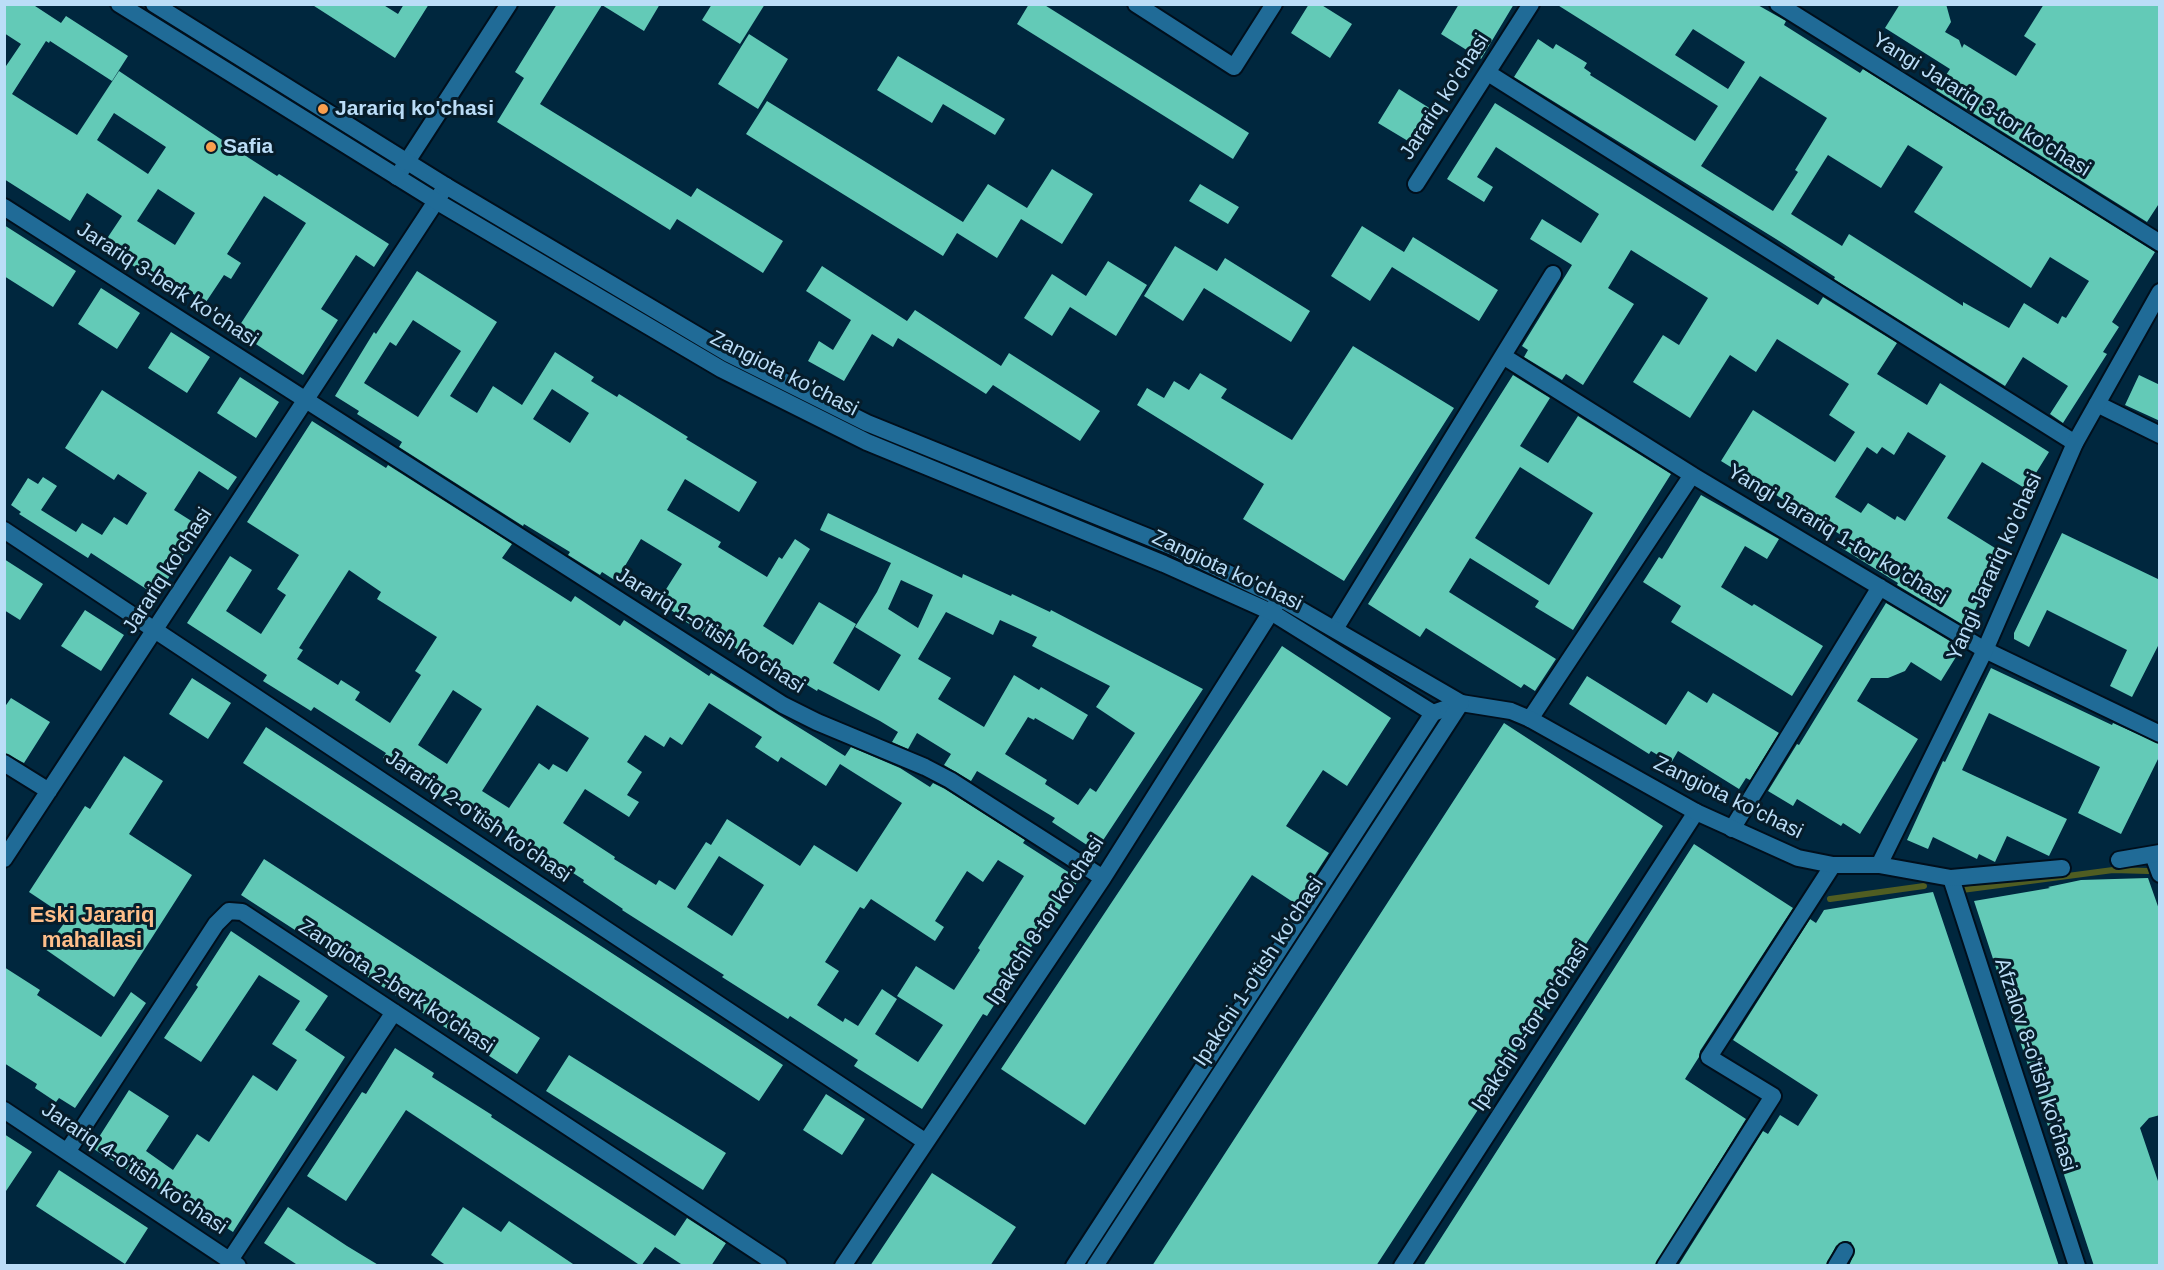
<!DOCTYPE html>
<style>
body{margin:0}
#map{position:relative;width:2164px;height:1270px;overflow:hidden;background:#00273e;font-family:Arial,sans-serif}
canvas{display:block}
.frame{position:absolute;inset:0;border:6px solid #bbddf7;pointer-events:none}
</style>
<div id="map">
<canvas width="2164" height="1270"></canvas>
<div class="frame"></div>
</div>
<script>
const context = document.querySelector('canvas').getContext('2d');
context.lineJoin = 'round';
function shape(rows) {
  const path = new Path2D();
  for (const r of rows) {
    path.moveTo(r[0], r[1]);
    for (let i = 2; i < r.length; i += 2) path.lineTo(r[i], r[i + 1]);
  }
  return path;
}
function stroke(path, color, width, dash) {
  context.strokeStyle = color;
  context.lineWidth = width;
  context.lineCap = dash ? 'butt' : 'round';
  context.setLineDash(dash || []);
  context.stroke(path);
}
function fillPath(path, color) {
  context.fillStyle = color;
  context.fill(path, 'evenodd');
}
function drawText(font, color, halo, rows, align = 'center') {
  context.font = font + ' Arial,sans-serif';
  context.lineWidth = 6;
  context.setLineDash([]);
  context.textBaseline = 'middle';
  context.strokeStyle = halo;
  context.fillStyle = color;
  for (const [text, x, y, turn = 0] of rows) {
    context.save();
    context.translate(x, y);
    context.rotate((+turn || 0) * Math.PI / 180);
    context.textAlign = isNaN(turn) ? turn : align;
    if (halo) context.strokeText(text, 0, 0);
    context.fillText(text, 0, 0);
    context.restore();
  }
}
stroke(shape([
 [1962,890,2113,870,2148,871],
 [1830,899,1924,886]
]), '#505d22', 6);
fillPath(shape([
 [4,4,32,4,61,23,66,16,128,56,112,81,50,41,49,43,46,41,12,94,77,135,119,71,249,158,277,176,279,174,389,244,374,267,356,255,321,309,338,320,303,375,236,331,306,223,264,196,227,254,241,263,231,279,224,275,206,302,173,281,168,288,102,246,122,216,87,193,70,221,4,179,4,69,21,44,4,33],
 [114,113,166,147,148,174,97,140],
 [158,189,195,213,175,245,137,221],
 [311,4,382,4,398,14,404,4,429,4,395,58],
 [557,4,660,4,644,31,602,5,540,104,691,197,697,188,783,241,763,273,677,219,670,230,497,122,524,78,515,72],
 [712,4,765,4,740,44,702,20],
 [1029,4,1043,4,1249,133,1233,159,1017,24],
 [1309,4,1320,4,1352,24,1330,58,1291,33],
 [1459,4,1514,4,1481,59,1441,34],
 [1556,4,1756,4,1786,21,1784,25,1860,73,1863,69,2155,252,2112,322,2119,327,2103,352,2107,354,2063,423,2050,414,2068,386,2023,357,2005,386,1834,279,1835,277,1776,239,1514,77,1538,39,1553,49,1556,44,1587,63,1584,68,1591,73,1590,75,1695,141,1718,106],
 [1693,29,1745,62,1728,89,1675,55],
 [1760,76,1827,118,1795,170,1798,172,1773,211,1701,166],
 [1908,145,1943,167,1914,212,2031,288,2050,257,2089,281,2066,318,2062,316,2058,324,2024,303,2009,328,1963,302,1963,306,1849,234,1842,246,1791,214,1828,155,1881,188],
 [1900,4,1946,4,1951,22,1945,32,1959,40,1962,48,1964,44,2016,76,2036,44,2024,36,2044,4,2160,4,2160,202,2147,222,1936,90,1950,69,1885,28],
 [749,34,788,59,758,109,718,84],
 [898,56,1005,119,995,135,943,104,932,123,877,90],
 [1399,89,1439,114,1418,147,1378,123],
 [767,101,963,222,988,184,1027,208,1052,169,1093,194,1062,244,1021,219,997,258,957,233,943,256,746,134],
 [1495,103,1818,305,1823,297,1897,343,1877,374,1927,405,1940,383,2049,452,2026,489,1982,462,1947,518,2003,553,1993,569,1998,572,1965,626,1897,585,1898,583,1840,547,1846,538,1721,461,1753,410,1835,462,1855,432,1829,415,1849,384,1777,339,1756,372,1730,355,1690,418,1633,382,1663,335,1679,345,1708,298,1631,250,1608,288,1634,304,1583,385,1566,374,1562,380,1524,357,1528,350,1522,346,1572,265,1530,239,1542,219,1581,243,1599,214,1496,147,1477,177,1493,187,1484,202,1447,179],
 [1908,432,1946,456,1905,521,1897,516,1895,520,1868,503,1861,513,1835,497,1867,447,1877,454,1882,447,1894,455],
 [1200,184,1239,207,1228,224,1189,201],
 [4,225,76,271,53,307,4,276],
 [1362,226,1404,252,1413,237,1498,290,1479,321,1392,267,1370,301,1331,276],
 [1175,246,1217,271,1225,258,1310,311,1291,342,1204,288,1183,321,1144,296],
 [1108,261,1147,285,1116,336,1070,307,1052,336,1024,318,1052,274,1086,296],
 [822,266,907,321,915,310,1001,366,1009,353,1100,411,1080,441,993,385,986,394,898,338,893,347,872,334,844,381,808,361,819,341,833,350,851,320,806,291],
 [417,271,497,322,450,396,477,413,493,386,522,405,555,352,594,377,591,381,617,397,619,394,688,437,686,439,757,482,739,512,685,479,667,510,721,542,718,547,767,577,779,557,782,559,795,539,810,549,763,626,793,645,819,602,856,624,833,663,879,691,901,655,855,627,877,592,891,563,820,530,828,513,962,578,963,574,1011,596,1012,594,1050,612,1051,610,1203,689,1096,851,1052,822,1055,818,977,771,971,781,944,765,951,754,917,733,908,749,892,742,898,732,880,721,818,689,817,691,748,649,745,654,704,629,703,632,676,616,677,614,658,602,682,564,641,539,616,581,602,572,600,575,568,555,570,552,524,524,523,526,399,447,402,442,357,414,359,411,335,396,374,332,376,334],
 [413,320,461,351,418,417,364,383,390,342,396,346],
 [552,389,589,413,570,443,533,419],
 [901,580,933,595,918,628,888,609],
 [946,612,993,635,1000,620,1037,637,1032,646,1110,686,1096,707,1135,733,1096,792,1090,788,1078,805,1045,784,1047,780,1005,754,1028,717,1034,720,1035,718,1073,740,1088,715,1041,687,1039,690,1014,675,984,727,938,699,951,678,918,659],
 [101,288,140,313,117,349,78,324],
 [171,332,210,357,187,393,148,368],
 [1353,346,1454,408,1344,581,1243,519,1264,484,1137,405,1147,388,1164,398,1174,381,1189,390,1200,373,1227,389,1221,398,1292,440],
 [1513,375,1550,398,1520,446,1548,463,1578,416,1671,474,1573,630,1535,607,1539,601,1470,558,1449,592,1556,659,1535,691,1524,684,1521,688,1426,628,1420,637,1368,604],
 [1520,467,1593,513,1549,585,1475,538],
 [2139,375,2160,385,2160,421,2125,405],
 [240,377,279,402,256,438,217,413],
 [102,390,237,477,228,490,199,471,174,510,201,527,157,596,91,553,88,558,19,514,21,512,11,505,28,478,38,484,43,477,57,486,41,510,76,532,82,523,102,535,114,517,127,525,147,493,118,474,114,480,65,448],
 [312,421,386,468,388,465,512,544,502,558,571,602,575,596,620,626,624,620,709,676,711,673,845,756,851,747,900,768,930,787,933,783,945,789,1025,840,1023,843,1079,879,1047,929,1044,927,987,1016,983,1014,922,1109,854,1066,858,1060,790,1016,788,1019,722,977,724,975,622,910,623,909,583,882,584,880,456,798,452,803,383,758,386,753,314,707,311,711,263,681,267,675,187,623,230,556,252,570,226,611,261,634,286,595,277,589,299,555,247,522],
 [349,570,381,592,377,599,437,637,415,671,421,675,390,723,355,700,360,692,341,680,338,685,297,659,303,650,299,648],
 [453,690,482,709,447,764,418,745],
 [709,703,762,737,755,747,778,762,781,757,826,786,840,764,902,803,857,872,814,845,800,866,727,819,711,845,706,842,675,890,659,880,656,885,614,859,615,857,563,823,585,789,629,817,639,802,627,795,642,772,627,762,645,735,664,747,670,737,682,745],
 [537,705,589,738,567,772,553,764,549,770,539,763,509,808,482,791],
 [719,856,764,885,732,936,687,907],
 [998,860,1024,876,978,948,980,950,954,990,916,966,897,996,943,1025,918,1062,875,1034,897,999,882,989,858,1026,845,1018,843,1022,817,1005,839,971,825,962,860,907,864,909,871,899,935,941,944,927,935,921,967,871,983,882],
 [1701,495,1779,539,1767,559,1745,546,1721,587,1752,606,1754,604,1823,646,1792,696,1671,622,1681,606,1643,582,1659,557,1662,559],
 [2062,533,2160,580,2160,642,2132,697,2110,686,2127,650,2047,610,2029,647,2014,639,2014,633],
 [4,559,43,584,20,620,4,610],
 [1886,603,1953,643,1951,647,1959,652,1941,681,1911,662,1905,671,1888,678,1871,678,1857,701,1918,739,1860,834,1843,823,1841,826,1797,799,1793,806,1768,791,1797,744,1799,745],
 [85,610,124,635,101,671,61,646],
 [1282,646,1391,718,1347,786,1323,770,1286,826,1329,853,1296,904,1252,875,1085,1125,1001,1069],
 [1991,668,2112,725,2113,723,2160,744,2160,755,2121,834,2078,813,2100,767,1989,713,1962,770,2067,819,2049,856,2007,836,1995,862,1979,854,1977,859,1933,837,1928,849,1907,840,1943,761,1945,762],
 [1587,676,1666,725,1688,691,1707,703,1713,693,1779,733,1750,780,1746,778,1739,789,1678,751,1671,763,1651,751,1649,754,1569,704],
 [192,678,231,703,208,739,169,714],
 [11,698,50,722,24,763,4,753,4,708],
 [1504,723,1663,826,1376,1266,1152,1266],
 [266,727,783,1065,759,1101,243,763],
 [124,756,163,781,129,834,192,875,114,997,45,949,68,918,29,892,85,806,90,809],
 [1694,844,1793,908,1700,1051,1699,1057,1685,1079,1746,1119,1655,1266,1423,1266],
 [264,859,540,1038,517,1074,241,895],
 [2148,878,2160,912,2160,1115,2149,1118,2140,1128,2160,1187,2160,1266,2094,1266,1974,901,2050,888,2048,887,2081,880],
 [1933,892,2059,1266,1849,1266,1855,1251,1851,1242,1845,1241,1836,1246,1826,1266,1678,1266,1763,1131,1768,1134,1780,1115,1798,1126,1818,1095,1733,1040,1810,919,1816,923,1824,910],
 [231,931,328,996,305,1030,345,1057,233,1232,178,1197,176,1200,92,1148,129,1090,169,1116,146,1151,173,1170,197,1134,209,1142,253,1075,277,1091,297,1060,272,1044,300,1001,259,975,201,1062,164,1038,198,987,196,985],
 [4,967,40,990,37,995,101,1037,131,992,146,1003,75,1108,59,1098,56,1102,35,1088,37,1084,4,1063],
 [395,1048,434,1073,432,1077,492,1115,491,1117,675,1236,687,1218,726,1243,711,1266,684,1266,655,1247,641,1266,406,1110,346,1201,307,1176,362,1092,366,1094],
 [569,1055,726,1153,703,1190,546,1091],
 [826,1094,865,1119,842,1155,803,1130],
 [4,1134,32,1152,4,1194],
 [59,1170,148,1228,125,1264,36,1206],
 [932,1173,1016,1227,990,1266,870,1266],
 [288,1207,347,1246,380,1266,299,1266,264,1243],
 [463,1207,501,1232,509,1221,576,1266,447,1266,431,1255]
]), '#63cab7');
const minor = shape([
 [1136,4,1234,67,1274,4],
 [1778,4,2160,243],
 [1488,73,2075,443],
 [1416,184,1531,4],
 [4,207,783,705,817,722,925,767,950,780,1103,878],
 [1503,356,1692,475,1985,650,2160,734],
 [2097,404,2160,435],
 [4,530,926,1142],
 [1335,629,1553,274],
 [1530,719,1692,475],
 [4,763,49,791],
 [1732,829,1880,587],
 [2153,855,2160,874],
 [4,859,446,186],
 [1951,878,2077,1266],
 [4,1110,238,1266],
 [67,1152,216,924,229,911,242,912,779,1266],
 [230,1260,394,1012],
 [843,1266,1103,878,1278,601],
 [1402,1266,1696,812],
 [1665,1266,1773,1096,1709,1057,1833,865],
 [1836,1266,1845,1251]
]);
const tertiary = shape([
 [397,177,509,4],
 [1433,713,1461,703,1511,711,1530,719,1696,812,1798,858,1833,865,1879,865,1951,878,2062,868],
 [2119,860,2160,853],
 [1879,865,1985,650,2075,443,2160,292]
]);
const secondary = shape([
 [119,4,436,201,721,369,867,442,1164,564,1271,612,1433,713,1074,1266],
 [154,4,446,186,729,354,867,423,1173,547,1280,598,1461,703,1095,1266]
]);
stroke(minor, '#000f1c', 20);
stroke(tertiary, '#000f1c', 20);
stroke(secondary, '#000f1c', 20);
stroke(minor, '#206b97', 16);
stroke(tertiary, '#206b97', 16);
stroke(secondary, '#206b97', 16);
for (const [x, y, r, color] of [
 [323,109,6,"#fa9f4e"],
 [211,147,6,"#fa9f4e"]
]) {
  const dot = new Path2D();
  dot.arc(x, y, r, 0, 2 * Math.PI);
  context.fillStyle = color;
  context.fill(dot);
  stroke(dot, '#061d2b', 2);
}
drawText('21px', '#bbddf7', '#061d2b', [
 ["Jarariq ko'chasi",1445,97,-57],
 ["Yangi Jarariq 3-tor ko'chasi",1981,105,32],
 ["Jarariq 3-berk ko'chasi",167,285,33],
 ["Zangiota ko'chasi",784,374,27],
 ["Yangi Jarariq 1-tor ko'chasi",1837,535,31],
 ["Yangi Jarariq ko'chasi",1995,567,-66],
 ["Jarariq ko'chasi",168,571,-57],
 ["Zangiota ko'chasi",1227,571,25],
 ["Jarariq 1-o'tish ko'chasi",710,631,32],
 ["Zangiota ko'chasi",1728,798,26],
 ["Jarariq 2-o'tish ko'chasi",478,817,34],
 ["Ipakchi 8-tor ko'chasi",1046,921,-57],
 ["Ipakchi 1-o'tish ko'chasi",1259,972,-57],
 ["Zangiota 2-berk ko'chasi",396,987,33],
 ["Ipakchi 9-tor ko'chasi",1531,1027,-57],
 ["Afzalov 8-o'tish ko'chasi",2035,1065,72],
 ["Jarariq 4-o'tish ko'chasi",134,1169,34]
]);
drawText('bold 21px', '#bbddf7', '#061d2b', [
 ["Jarariq ko'chasi",335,109],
 ["Safia",223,147]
], 'left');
drawText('bold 22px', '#febe8a', '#061d2b', [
 ["Eski Jarariq",92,916],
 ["mahallasi",92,941]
]);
</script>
